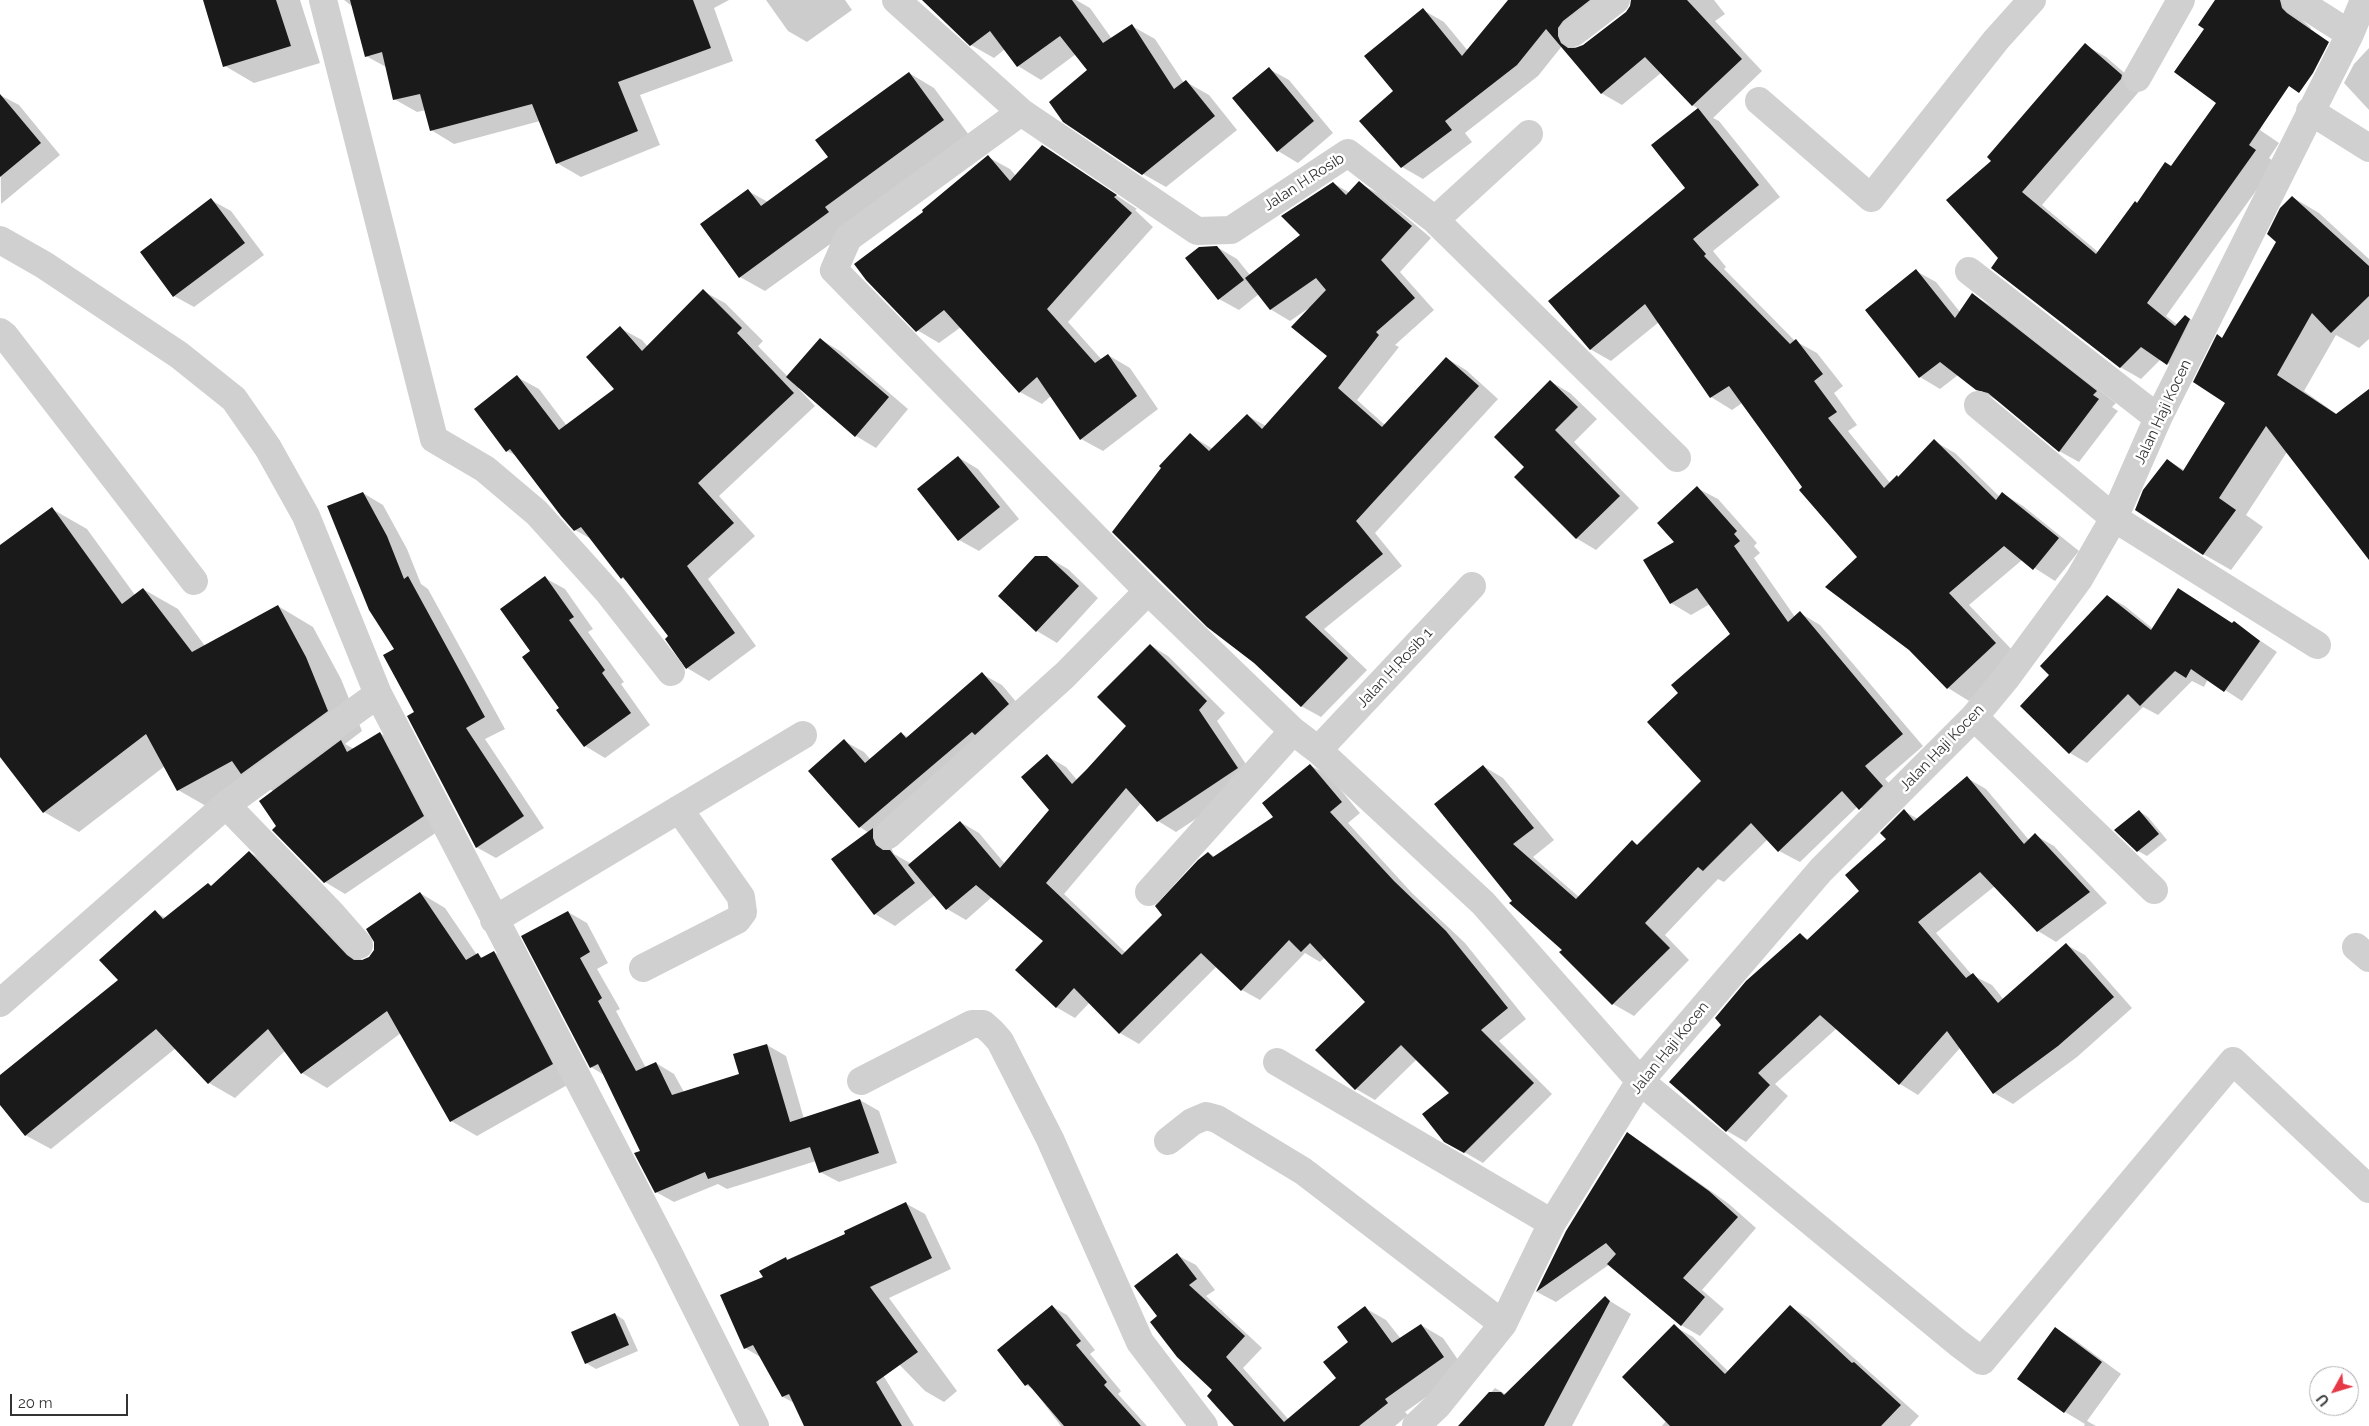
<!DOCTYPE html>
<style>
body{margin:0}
#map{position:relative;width:2369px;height:1426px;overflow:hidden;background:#fff;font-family:Raleway,sans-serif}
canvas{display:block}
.north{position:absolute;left:2309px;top:1366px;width:50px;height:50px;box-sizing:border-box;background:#fff;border:1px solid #adadad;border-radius:50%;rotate:231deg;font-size:14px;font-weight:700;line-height:20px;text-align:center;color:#333}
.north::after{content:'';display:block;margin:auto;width:18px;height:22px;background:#e63946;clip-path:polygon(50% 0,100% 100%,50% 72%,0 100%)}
.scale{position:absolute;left:10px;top:1394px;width:118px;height:22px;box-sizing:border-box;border:2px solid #333;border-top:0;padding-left:6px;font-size:15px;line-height:18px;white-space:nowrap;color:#333;-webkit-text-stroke:4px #fff;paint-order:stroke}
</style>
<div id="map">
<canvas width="2369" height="1426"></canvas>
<div class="north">U</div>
<div class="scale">20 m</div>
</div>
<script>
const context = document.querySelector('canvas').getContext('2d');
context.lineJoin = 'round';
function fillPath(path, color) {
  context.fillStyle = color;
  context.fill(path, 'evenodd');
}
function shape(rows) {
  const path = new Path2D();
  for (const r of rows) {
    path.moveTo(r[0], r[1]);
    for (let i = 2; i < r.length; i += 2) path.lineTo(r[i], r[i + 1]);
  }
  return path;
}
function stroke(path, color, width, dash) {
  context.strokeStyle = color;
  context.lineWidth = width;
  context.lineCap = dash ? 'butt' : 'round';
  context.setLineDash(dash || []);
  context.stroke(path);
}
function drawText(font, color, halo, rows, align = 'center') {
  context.font = font + ' Raleway,sans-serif';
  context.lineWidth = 5;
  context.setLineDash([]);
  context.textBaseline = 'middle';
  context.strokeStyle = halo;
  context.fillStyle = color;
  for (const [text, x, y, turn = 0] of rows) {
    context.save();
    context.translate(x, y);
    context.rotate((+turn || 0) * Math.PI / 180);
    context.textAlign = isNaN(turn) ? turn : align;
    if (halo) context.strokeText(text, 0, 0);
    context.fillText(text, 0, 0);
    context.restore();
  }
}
fillPath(shape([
 [204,0,300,0,320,63,254,83,225,66],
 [344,0,729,0,714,8,733,61,640,95,660,145,581,177,557,163,540,121,454,144,431,130,426,110,417,112,394,99,386,67,366,56,353,7],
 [766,0,845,0,852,10,807,42,788,31],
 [924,0,1076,0,1090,8,1112,39,1132,26,1155,39,1184,83,1186,82,1209,95,1237,130,1166,187,1143,174,1089,70,1076,54,1041,80,1018,66,1005,49,994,58,971,45],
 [1510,0,1629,0,1579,39,1578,46,1563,37,1567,42,1583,51,1626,13,1631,7,1632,0,1714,0,1725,14,1715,21,1762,71,1713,118,1719,121,1780,197,1713,251,1726,267,1724,269,1795,341,1817,353,1843,386,1834,393,1857,425,1848,431,1890,483,1899,478,1934,441,1955,453,2000,497,2002,493,2023,506,2079,551,2055,581,2022,560,1969,605,2017,655,1969,701,1948,688,1859,557,1804,488,1742,403,1732,410,1711,397,1659,322,1611,361,1590,349,1687,188,1699,109,1692,105,1661,73,1622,105,1601,93,1562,46,1538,76,1465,133,1472,142,1423,179,1402,167,1395,92,1423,10,1444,22,1468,51],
 [2216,0,2307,0,2302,20,2311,28,2260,130,2279,143,2269,158,2276,163,2166,316,2178,325,2185,316,2206,328,2188,376,2161,359,2141,379,2120,367,1999,258,1993,161,2085,45,2106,57,2142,88,2042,205,2098,252,2137,204,2172,167,2218,103,2206,29],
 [2369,48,2369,110,2344,83,2354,64],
 [1269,69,1289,80,1333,133,1298,163,1278,151,1233,98],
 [909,73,934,88,969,135,854,227,765,291,740,277,748,191,768,202,830,158],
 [0,95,19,105,60,155,1,204],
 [1043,147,1137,209,1135,210,1153,227,1068,322,1102,360,1108,355,1130,368,1158,409,1103,451,1081,439,1052,395,1042,404,1020,392,961,327,939,343,917,330,925,212,988,157,1010,169,1016,176],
 [1333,183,1350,193,1359,183,1379,194,1431,238,1400,272,1434,310,1395,345,1399,347,1357,400,1385,425,1446,358,1466,370,1498,399,1375,533,1402,566,1324,629,1367,670,1321,717,1301,706,1190,435,1213,449,1248,416,1266,426,1329,356,1309,308,1290,321,1270,309,1259,294,1239,310,1219,299,1217,247,1237,259,1250,275,1302,235],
 [2292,197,2319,213,2369,259,2369,339,2359,348,2336,335,2304,391,2338,415,2369,391,2369,558,2287,452,2246,515,2263,527,2231,570,2203,554,2167,460,2184,470,2226,403,2223,339,2277,242],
 [211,200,231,211,264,255,194,307,174,296],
 [1916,271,1936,282,1960,312,1973,295,1993,307,2116,403,2112,407,2118,411,2079,462,2059,451,2000,402,1977,389,1958,375,1940,389,1920,377,1867,310],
 [703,291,725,303,763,341,758,346,788,377,820,339,840,351,908,409,876,448,856,436,799,387,798,388,815,406,719,496,755,536,708,579,756,646,709,681,687,668,666,639,670,636,629,583,622,578,593,540,575,530,517,456,507,451,517,377,539,389,567,426,615,390,620,328,642,340,648,347],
 [1550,381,1570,393,1597,419,1574,442,1639,508,1596,550,1576,538,1526,467],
 [958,457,978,469,1019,519,979,551,959,540],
 [1697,488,1718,499,1757,543,1754,546,1760,553,1754,558,1795,617,1800,613,1820,625,1923,746,1885,779,1903,798,1881,820,1858,806,1800,862,1779,851,1768,839,1724,882,1718,879,1665,935,1689,960,1634,1016,1613,1004,1561,952,1564,950,1513,901,1483,766,1503,778,1554,840,1533,857,1579,897,1632,842,1638,845,1702,781,1679,693,1731,635,1710,604,1691,615,1671,603,1676,542],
 [363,493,383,505,407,549,421,584,428,589,505,729,485,739,544,828,496,858,476,847,415,712,396,649],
 [52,509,87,529,135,595,143,589,178,609,205,646,278,606,313,627,341,679,362,731,345,744,354,749,380,733,400,745,443,828,345,894,325,882,277,826,273,791,261,784,213,810,178,790,165,766,79,832,44,812,0,755,0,547],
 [1047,557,1068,569,1098,598,1057,643,1037,631],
 [545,578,565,589,593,629,588,632,624,682,621,684,650,725,605,758,585,746,560,709],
 [2107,596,2125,606,2153,629,2234,623,2277,652,2242,701,2208,679,2204,687,2192,681,2158,715,2143,707,2087,763,2070,753,2051,675],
 [1150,645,1168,656,1225,713,1217,721,1256,779,1176,832,1158,821,1141,803,1064,894,1126,953,1164,915,1209,853,1215,857,1275,817,1310,765,1329,776,1360,813,1348,823,1412,893,1465,943,1526,1019,1499,1041,1552,1094,1483,1163,1445,1141,1450,1093,1417,1059,1375,1100,1356,1089,1367,1002,1325,957,1320,962,1305,953,1260,1000,1242,990,1217,966,1139,1044,1120,1033,1090,1002,1075,1018,1056,1007,1045,941,992,897,966,920,947,909,935,895,895,926,875,914,869,833,860,827,844,741,864,752,871,760,901,733,908,737,982,674,1002,685,1028,716,892,840,892,850,894,854,910,863,960,822,979,833,1005,864,1051,810,1047,756,1066,767,1077,780,1128,726],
 [1967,778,1986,789,2029,840,2035,835,2054,846,2107,903,2056,942,2038,931,1995,886,1936,933,1972,975,1992,985,2004,1000,2067,945,2085,955,2132,1008,2077,1057,2013,1104,1994,1093,1961,1047,1918,1095,1900,1084,1837,1028,1775,1084,1788,1096,1746,1142,1727,1131,1670,1082,1723,1025,1800,934,1809,940,1861,892,1904,811,1918,819],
 [2139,811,2148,817,2167,840,2147,856,2138,851],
 [249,852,275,867,363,961,370,958,420,893,445,908,477,955,484,958,494,952,520,967,578,1079,477,1136,451,1121,401,1033,327,1088,302,1073,285,1051,235,1098,209,1083,176,1048,51,1149,25,1135,0,1103,0,1077,119,980,155,912,166,918,212,887],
 [568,912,587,923,608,963,597,969,620,1009,616,1011,646,1068,656,1063,674,1074,684,1092,741,1075,767,1045,786,1056,804,1119,860,1100,879,1111,897,1163,839,1182,820,1172,816,1161,727,1189,718,1184,674,1202,656,1192,642,1152,604,1075,591,1067],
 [1627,1134,1646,1145,1729,1204,1756,1228,1702,1290,1724,1309,1700,1336,1681,1325,1610,1264,1556,1302,1537,1292,1567,1231],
 [905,1203,925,1214,951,1269,889,1298,957,1391,944,1402,925,1391,861,1325,855,1329,914,1426,806,1426,796,1404,783,1397,762,1358,745,1348,764,1278,786,1259,789,1260,847,1235],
 [1177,1255,1196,1265,1215,1290,1206,1296,1262,1348,1243,1368,1289,1420,1338,1379,1365,1308,1386,1320,1401,1339,1421,1325,1443,1338,1465,1370,1405,1412,1408,1415,1395,1426,1236,1426,1214,1390,1159,1317],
 [1605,1298,1631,1314,1572,1426,1467,1426,1463,1422,1495,1388,1507,1395],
 [1053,1307,1067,1315,1095,1350,1090,1354,1121,1391,1118,1394,1147,1426,1061,1426,1033,1389,1026,1385],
 [1791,1307,1809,1318,1919,1416,1910,1426,1662,1426,1666,1421,1674,1326,1693,1337,1729,1372],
 [615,1314,624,1320,638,1351,596,1369,586,1363,573,1333],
 [2055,1328,2075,1340,2121,1374,2087,1421,2096,1426,2084,1426,2085,1424,2065,1412,2019,1379]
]), '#0003');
fillPath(shape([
 [203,0,276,0,291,46,223,67],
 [350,0,693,0,711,48,618,82,638,131,556,164,532,104,430,131,420,94,393,100,382,52,365,57],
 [922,0,1072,0,1103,43,1132,24,1174,89,1186,80,1215,116,1142,175,1063,122,1049,102,1087,70,1060,36,1017,67,990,31,970,46],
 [1508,0,1590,0,1563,21,1558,28,1558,36,1561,43,1568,48,1575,48,1583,45,1626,12,1630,6,1631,0,1687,0,1742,59,1692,106,1645,57,1601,94,1546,29,1517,65,1445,121,1452,130,1401,168,1359,121,1393,91,1364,56,1423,8,1462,56],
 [2215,0,2280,0,2282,8,2287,13,2329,42,2313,73,2299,93,2289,86,2249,145,2256,150,2147,303,2175,326,2185,315,2190,319,2167,365,2141,347,2120,368,1991,268,1998,258,1946,200,1991,161,1987,157,2085,43,2122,75,2121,79,2022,192,2096,254,2135,201,2137,203,2165,162,2171,166,2216,103,2174,72,2204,29,2198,25],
 [1269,67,1314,121,1277,152,1232,98],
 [909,72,944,120,825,207,829,212,739,278,700,224,748,189,761,206,828,157,815,140],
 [0,94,41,143,0,177],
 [1698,108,1759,185,1693,239,1706,254,1704,256,1790,344,1796,339,1823,374,1814,381,1837,412,1828,418,1884,488,1897,475,1898,477,1934,439,1996,500,2002,492,2059,538,2033,570,2004,546,1949,593,1996,643,1947,689,1909,650,1825,587,1857,557,1799,490,1802,487,1729,386,1710,398,1645,304,1590,350,1548,301,1685,188,1651,145],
 [1042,145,1117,195,1114,197,1132,213,1047,309,1095,363,1108,354,1137,396,1080,440,1037,377,1019,393,944,310,916,332,866,280,854,264,923,212,922,210,988,155,1010,181],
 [1359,181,1412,226,1381,260,1415,298,1376,332,1379,335,1338,388,1382,427,1446,357,1479,386,1356,521,1383,554,1305,617,1348,658,1301,707,1254,663,1207,627,1112,532,1161,468,1159,466,1190,433,1209,451,1247,414,1262,429,1327,356,1291,327,1326,290,1316,278,1270,310,1245,278,1300,235,1281,216,1333,182,1346,195],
 [2292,196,2369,266,2369,296,2331,333,2312,313,2277,375,2336,414,2369,389,2369,560,2266,426,2219,498,2236,510,2203,555,2135,510,2143,490,2167,459,2183,471,2225,403,2193,382,2217,334,2222,338,2276,242,2267,234,2280,208],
 [211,198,245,243,173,297,140,252],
 [1217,246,1244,280,1218,300,1185,258,1199,247],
 [1916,269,1955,318,1972,293,2097,391,2093,395,2099,399,2059,452,1988,393,1976,390,1940,362,1919,378,1865,310],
 [703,289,742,328,737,333,794,393,698,483,734,523,687,566,735,633,686,669,665,639,668,636,623,577,621,579,581,527,574,531,561,516,510,449,506,452,474,409,517,375,559,430,614,389,586,357,620,326,642,351],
 [820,338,889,397,855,437,786,377],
 [1550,380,1578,407,1555,430,1620,496,1576,539,1514,477,1524,467,1494,437],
 [958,456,1000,507,958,541,917,489],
 [1697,486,1737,531,1734,534,1740,541,1734,546,1788,622,1800,611,1903,734,1865,766,1883,786,1859,810,1842,791,1778,852,1751,823,1703,871,1698,867,1645,923,1670,948,1612,1005,1559,952,1562,950,1509,903,1512,901,1434,804,1483,765,1534,828,1513,844,1576,899,1632,840,1637,845,1701,781,1647,722,1678,693,1671,685,1730,634,1697,588,1670,604,1643,560,1674,542,1657,523],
 [363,492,387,536,404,579,408,576,485,717,466,728,524,816,476,848,407,716,414,712,383,655,394,649,369,610,327,506],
 [52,507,122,604,143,588,192,652,278,605,306,657,328,711,241,774,232,761,177,791,146,734,43,813,0,757,0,545],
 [1035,556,1047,556,1079,586,1036,632,998,596],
 [545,576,574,617,569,620,605,670,602,673,631,713,584,747,556,710,559,708,522,657,530,651,500,609],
 [2178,588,2232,623,2234,621,2260,641,2224,692,2191,669,2186,678,2175,671,2140,706,2128,694,2069,754,2020,706,2049,675,2040,666,2107,595,2151,630],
 [1150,644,1207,701,1199,710,1238,768,1157,822,1126,788,1046,883,1122,955,1162,915,1155,906,1198,860,1208,852,1213,857,1273,817,1262,803,1310,764,1342,802,1330,812,1394,881,1446,931,1508,1008,1481,1030,1534,1083,1464,1153,1444,1142,1422,1114,1449,1093,1401,1045,1355,1090,1315,1050,1365,1002,1310,943,1301,952,1289,940,1241,991,1201,953,1119,1034,1074,988,1056,1008,1015,970,1043,941,976,885,946,910,908,865,960,821,1000,868,1049,810,1021,777,1047,754,1072,784,1087,769,1126,726,1097,697],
 [982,672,1009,704,975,735,972,732,859,828,808,771,844,739,865,763,901,732,906,738],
 [380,732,424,816,324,883,272,830,276,826,259,801,341,740,347,752],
 [1967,776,2024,844,2035,833,2090,892,2037,932,1980,872,1918,922,1966,978,1973,973,1998,1003,2066,943,2114,997,2058,1046,1993,1094,1947,1031,1899,1085,1820,1015,1758,1073,1770,1085,1726,1132,1669,1082,1721,1025,1715,1018,1746,981,1800,933,1807,940,1859,891,1845,875,1886,839,1880,833,1904,809,1914,821],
 [2139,810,2159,834,2137,852,2114,830],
 [873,828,873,838,876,845,883,850,890,850,915,883,874,915,831,859],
 [249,851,347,955,354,960,362,960,369,957,374,950,374,942,366,929,420,892,466,960,478,953,481,958,494,951,553,1064,450,1122,387,1011,301,1074,268,1029,208,1084,156,1029,25,1136,0,1105,0,1075,118,980,99,960,155,910,163,919,208,883,211,886],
 [568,911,590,952,580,958,602,998,598,1001,636,1071,656,1062,672,1095,739,1074,733,1054,767,1044,790,1122,860,1099,879,1153,819,1173,810,1147,708,1179,705,1172,655,1193,634,1153,640,1151,598,1064,590,1068,521,936],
 [1627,1132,1709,1191,1738,1217,1683,1278,1705,1297,1681,1326,1607,1264,1616,1254,1606,1243,1536,1292,1566,1231],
 [906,1202,932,1258,870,1287,918,1352,876,1382,902,1426,804,1426,789,1394,782,1397,753,1345,744,1349,720,1295,763,1277,759,1271,786,1257,787,1260,845,1234,844,1231],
 [1177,1253,1197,1279,1189,1285,1245,1336,1226,1357,1284,1422,1336,1378,1323,1362,1348,1342,1337,1327,1365,1306,1392,1343,1421,1324,1444,1357,1385,1399,1388,1403,1359,1426,1234,1426,1207,1396,1212,1390,1177,1357,1150,1322,1157,1316,1134,1286],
 [1605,1296,1610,1301,1544,1426,1458,1426,1489,1392,1501,1392,1504,1395],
 [1052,1305,1081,1341,1076,1345,1107,1382,1104,1385,1141,1426,1064,1426,1028,1384,1025,1386,997,1350],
 [1790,1305,1852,1363,1854,1362,1901,1405,1881,1426,1670,1426,1622,1377,1674,1324,1725,1374],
 [615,1313,629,1345,585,1364,571,1332],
 [2055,1327,2102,1362,2064,1413,2017,1379]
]), '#1a1a1a');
stroke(shape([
 [323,0,434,439,485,469,537,513,609,593,671,672],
 [896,0,1021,112,1197,231,1231,230,1348,153,1435,220,1677,458],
 [2296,0,2350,34],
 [1573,33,1616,0],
 [2137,78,2181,0],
 [1759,101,1871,198,1996,40,2032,0],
 [2310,111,2369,148],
 [1021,112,848,238,834,270,1148,591,1293,731,1318,750,1483,903,1640,1081,1958,1343,1982,1361,2233,1061,2369,1189],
 [1435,220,1529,134],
 [0,240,44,265,179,355,234,399,268,448,306,516,378,694,668,1252,755,1426],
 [1969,271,2158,418],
 [0,332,5,336,194,581],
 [1978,405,2114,518,2317,645],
 [1974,717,2154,890],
 [1318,750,1472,586],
 [226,805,331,913,359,945],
 [888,835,1065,675,1148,591],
 [1149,892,1293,731],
 [494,920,803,735],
 [2356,947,2369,958],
 [643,968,737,920,743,912,741,897,679,809],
 [0,1003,226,805,378,694],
 [1277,1062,1552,1223],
 [861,1081,972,1024,983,1024,992,1032,1000,1041,1050,1139,1140,1342,1204,1426],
 [1168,1141,1192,1122,1206,1116,1217,1119,1303,1171,1503,1324],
 [1416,1426,1438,1405,1503,1324,1552,1223,1640,1081,1821,870,1974,717,2007,677,2079,579,2114,518,2158,418,2350,34,2364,0]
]), '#d0d0d0', 28);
drawText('15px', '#333', '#fff', [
 ["Jalan H.Rosib",1304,182,-33],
 ["Jalan Haji Kocen",2163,412,-65],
 ["Jalan H.Rosib 1",1395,668,-47],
 ["Jalan Haji Kocen",1942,748,-46],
 ["Jalan Haji Kocen",1670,1048,-51]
]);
</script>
